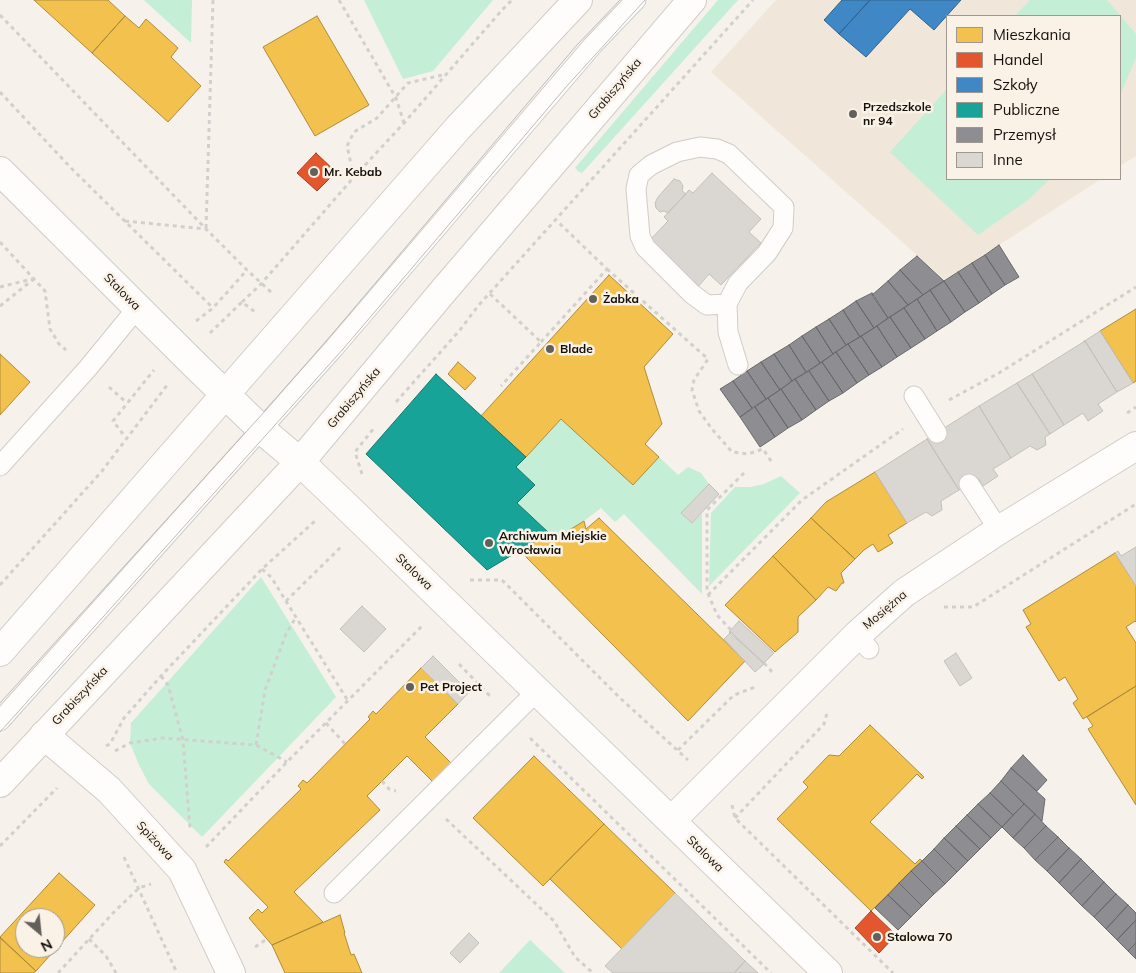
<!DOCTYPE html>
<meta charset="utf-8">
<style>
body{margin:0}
#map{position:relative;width:1136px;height:973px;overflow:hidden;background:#f6f1eb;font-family:Mulish,sans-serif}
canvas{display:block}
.legend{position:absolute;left:946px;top:15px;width:175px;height:165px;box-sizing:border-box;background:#fbf2e7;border:1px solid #9f9890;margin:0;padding:6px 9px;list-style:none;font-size:15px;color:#14110d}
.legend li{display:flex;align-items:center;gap:10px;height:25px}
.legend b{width:25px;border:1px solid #9f9890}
.north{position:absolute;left:15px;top:908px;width:50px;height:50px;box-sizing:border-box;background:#fbf2e7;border:1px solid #9f9890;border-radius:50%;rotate:152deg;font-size:14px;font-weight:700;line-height:20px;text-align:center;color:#14110d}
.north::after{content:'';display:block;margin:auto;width:18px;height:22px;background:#635f5b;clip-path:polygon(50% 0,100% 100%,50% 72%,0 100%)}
</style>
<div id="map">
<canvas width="1136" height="973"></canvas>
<ul class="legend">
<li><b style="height:14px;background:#f2c14e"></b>Mieszkania</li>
<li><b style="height:14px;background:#e4572e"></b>Handel</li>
<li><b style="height:14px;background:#3f88c5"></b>Szkoły</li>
<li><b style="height:14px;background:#17a398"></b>Publiczne</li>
<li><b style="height:14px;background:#8d8d92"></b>Przemysł</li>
<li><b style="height:14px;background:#dad6d1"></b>Inne</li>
</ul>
<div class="north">N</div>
</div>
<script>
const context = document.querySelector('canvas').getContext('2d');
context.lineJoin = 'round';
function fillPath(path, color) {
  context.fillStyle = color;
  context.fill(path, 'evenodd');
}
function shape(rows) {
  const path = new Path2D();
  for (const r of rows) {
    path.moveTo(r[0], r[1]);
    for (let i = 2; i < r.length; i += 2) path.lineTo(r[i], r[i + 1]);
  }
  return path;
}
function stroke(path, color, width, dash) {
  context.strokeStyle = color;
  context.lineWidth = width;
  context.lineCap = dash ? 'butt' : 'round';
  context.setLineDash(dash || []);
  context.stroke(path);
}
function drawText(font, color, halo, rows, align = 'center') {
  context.font = font + ' Mulish,sans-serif';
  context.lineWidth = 5;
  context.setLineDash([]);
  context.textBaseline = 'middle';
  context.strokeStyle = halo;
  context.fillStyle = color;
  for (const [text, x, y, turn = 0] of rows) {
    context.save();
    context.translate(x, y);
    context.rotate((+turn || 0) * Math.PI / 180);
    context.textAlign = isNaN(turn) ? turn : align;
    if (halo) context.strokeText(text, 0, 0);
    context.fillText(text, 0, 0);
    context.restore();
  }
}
fillPath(shape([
 [776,0,1136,0,1136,156,1120,166,1120,16,947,16,947,179,1101,179,945,280,711,72]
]), '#f0e7da');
fillPath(shape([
 [144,0,192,0,191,43],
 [364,0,493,0,433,71,403,79],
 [718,0,738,0,582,173,579,172,575,168],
 [1030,0,1107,0,1136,34,1136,58,1120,95,1120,16,1015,16],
 [947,89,947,179,1050,179,1028,200,978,235,890,152],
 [561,419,659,457,678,475,688,467,701,473,709,484,681,513,692,523,702,513,702,594,624,514,615,522,601,508,584,521,553,540,549,533,517,503,535,485,516,467],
 [781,476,800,493,709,586,711,513,735,487,751,487,764,484],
 [261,577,336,697,202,837,149,784,139,765,130,743,131,723],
 [530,940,565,973,499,973]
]), '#c4eed5');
const homes = shape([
 [34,0,108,0,125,16,92,53,34,0],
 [125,16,139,28,146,19,178,48,171,57,201,86,168,122,92,53,125,16],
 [317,16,369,105,315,136,263,47,317,16],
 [609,275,673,334,644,367,662,424,645,444,659,457,633,485,561,419,526,457,481,416,609,275],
 [1136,309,1136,381,1133,383,1100,331,1136,309],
 [0,354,30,382,0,415,0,354],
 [458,362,476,378,465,390,448,374,458,362],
 [875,472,907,523,888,535,893,543,878,552,873,544,864,550,855,559,811,518,826,502,875,472],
 [599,518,745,661,688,721,527,558,522,550,549,533,553,540,584,521,586,529,599,518],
 [811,518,855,559,841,573,844,583,842,583,836,591,828,587,816,600,773,556,811,518],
 [1115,553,1136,586,1136,622,1135,621,1126,627,1136,643,1136,686,1083,719,1073,703,1078,699,1065,677,1059,681,1026,627,1031,624,1023,610,1115,553],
 [773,556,816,600,798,617,798,632,775,652,725,605,773,556],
 [421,668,458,704,425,737,451,763,433,782,407,756,367,796,380,810,294,892,323,922,272,945,249,918,258,909,262,913,268,907,224,862,226,859,228,861,301,789,298,786,303,780,307,783,370,719,368,717,373,711,376,714,421,668],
 [1136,686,1136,805,1088,729,1093,726,1087,717,1136,686],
 [870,725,924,777,922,779,917,774,870,822,915,864,920,859,922,861,871,911,777,819,808,787,803,782,829,755,839,756,870,725],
 [534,756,604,824,543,886,473,818,534,756],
 [604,824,675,893,622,949,550,879,604,824],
 [59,873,95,905,36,971,0,937,59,873],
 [25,918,55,918,55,948,25,948,25,918],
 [340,915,345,933,344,933,351,955,354,954,362,973,285,973,272,945,340,915],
 [0,938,36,971,33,973,0,973,0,938]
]);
fillPath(homes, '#f2c14e');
stroke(homes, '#af8c3a', 1);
const shops = shape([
 [316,153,336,172,317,191,297,173,316,153],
 [871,911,896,935,879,953,855,928,871,911]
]);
fillPath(shops, '#e4572e');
stroke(shops, '#a64224', 1);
const schools = shape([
 [842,0,870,0,839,34,824,20,842,0],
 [870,0,961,0,934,30,910,9,866,57,839,34,870,0]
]);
fillPath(schools, '#3f88c5');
stroke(schools, '#32648e', 1);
const public = shape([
 [436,374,526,457,516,467,535,485,517,503,549,533,487,570,366,454,436,374]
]);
fillPath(public, '#17a398');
stroke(public, '#16776e', 1);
const industry = shape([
 [999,245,1019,277,1005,285,985,255,999,245],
 [985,255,1005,285,992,294,972,263,985,255],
 [917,256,944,281,923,295,900,270,917,256],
 [972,263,992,294,979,303,958,272,972,263],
 [900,270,923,295,908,305,888,281,900,270],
 [958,272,979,303,965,312,944,281,958,272],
 [888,281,908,305,888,318,872,295,888,281],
 [944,281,965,312,951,322,930,290,944,281],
 [930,290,951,322,937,331,917,299,930,290],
 [872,293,888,318,874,328,856,301,872,293],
 [917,299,937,331,925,339,904,308,917,299],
 [856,301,874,328,860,337,843,310,856,301],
 [904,308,925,339,911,348,890,317,904,308],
 [843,310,860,337,846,345,829,319,843,310],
 [890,317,911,348,897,357,877,326,890,317],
 [829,319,846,345,833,354,816,327,829,319],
 [877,326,897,357,882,367,861,336,877,326],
 [816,327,833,354,820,363,802,336,816,327],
 [802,336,820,363,806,372,789,345,802,336],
 [861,336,882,367,869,375,848,344,861,336],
 [848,344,869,375,857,383,836,352,848,344],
 [789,345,806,372,792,381,774,354,789,345],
 [836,352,857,383,843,393,822,362,836,352],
 [774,354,792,381,780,390,761,362,774,354],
 [761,362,780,390,766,399,747,371,761,362],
 [822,362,843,393,829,401,809,371,822,362],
 [747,371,766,399,752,408,733,381,747,371],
 [809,371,829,401,816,410,795,379,809,371],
 [795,379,816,410,802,420,781,389,795,379],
 [733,381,752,408,740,417,720,389,733,381],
 [781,389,802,420,788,428,768,398,781,389],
 [768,398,788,428,775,437,755,407,768,398],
 [755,407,775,437,760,447,740,417,755,407],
 [1023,755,1047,780,1037,791,1011,768,1023,755],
 [1011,768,1045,799,1042,821,1001,781,1011,768],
 [1001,781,1024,804,1013,815,990,793,1001,781],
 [990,793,1013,815,1002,827,978,804,990,793],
 [978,804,1002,827,991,838,967,815,978,804],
 [1024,804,1035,814,1013,838,1002,827,1024,804],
 [1035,814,1046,826,1024,848,1013,838,1035,814],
 [967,815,991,838,980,849,956,826,967,815],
 [956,826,980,849,968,861,944,838,956,826],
 [1046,826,1058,837,1035,860,1024,848,1046,826],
 [1058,837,1069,848,1047,871,1035,860,1058,837],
 [944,838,968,861,957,872,934,849,944,838],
 [1069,848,1081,859,1059,883,1047,871,1069,848],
 [934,849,957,872,945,884,922,861,934,849],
 [1081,859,1093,871,1070,894,1059,883,1081,859],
 [922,861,945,884,934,894,911,871,922,861],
 [911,871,934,894,922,906,899,883,911,871],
 [1093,871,1104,882,1082,906,1070,894,1093,871],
 [1104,882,1116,894,1094,917,1082,906,1104,882],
 [899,883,922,906,911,917,888,895,899,883],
 [1116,894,1128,905,1106,929,1094,917,1116,894],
 [888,895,911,917,898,930,875,908,888,895],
 [1128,905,1136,913,1136,920,1117,940,1106,929,1128,905],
 [1136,920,1136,943,1128,951,1117,940,1136,920],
 [1136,943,1136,959,1128,951,1136,943]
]);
fillPath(industry, '#8d8d92');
stroke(industry, '#69686a', 1);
const building = shape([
 [712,173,761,219,749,232,761,243,721,285,709,274,697,288,648,242,668,221,664,217,689,190,693,193,712,173],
 [674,179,680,181,683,186,682,191,686,194,668,213,664,211,660,212,656,208,655,203,658,197,674,179],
 [1100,331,1133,383,1117,392,1085,341,1083,342,1100,331],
 [1085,341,1117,392,1098,404,1103,411,1088,421,1083,413,1064,425,1032,374,1085,341],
 [1032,374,1064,425,1050,434,1017,383,1032,374],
 [1017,383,1050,434,1045,437,1046,445,1037,450,1030,446,1011,458,979,406,1017,383],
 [979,406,1011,458,993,469,998,476,983,486,978,478,959,490,927,439,979,406],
 [927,439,959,490,941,501,942,510,932,516,926,512,907,523,875,472,927,439],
 [709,484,719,494,692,523,681,513,709,484],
 [1136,547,1136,586,1115,553,1118,551,1121,556,1136,547],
 [362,606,386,629,364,652,340,629,362,606],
 [739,621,774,653,764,663,729,632,739,621],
 [731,632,764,664,755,672,724,639,731,632],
 [956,653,972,678,960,686,944,661,956,653],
 [433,656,469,692,458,704,421,668,433,656],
 [675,893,745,961,734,973,613,973,605,966,675,893],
 [469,933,479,943,460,963,450,953,469,933],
 [745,961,758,973,734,973,745,961]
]);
fillPath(building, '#dad6d1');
stroke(building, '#c3c0bb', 1);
const service = shape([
 [727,304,707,305,692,294,645,247,640,236,636,189,639,175,651,165,677,152,700,147,717,149,729,154,784,207,783,228,767,253,738,283,727,304,728,332,738,365],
 [914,396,937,433],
 [0,466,88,368,138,307],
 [969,484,999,530],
 [857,635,869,649],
 [0,721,335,347,593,45,636,0],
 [334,893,537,691]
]);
const minor = shape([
 [0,171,195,365,262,430,300,462,344,504,828,973],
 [44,735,109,790,182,870,231,973],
 [671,821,857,635,904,593,999,530,1136,446]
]);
const secondary = shape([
 [0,652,458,128,578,0],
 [0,783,300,462,445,289,692,0]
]);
stroke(service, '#d0ccc7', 21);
stroke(minor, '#d0ccc7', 30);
stroke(secondary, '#d0ccc7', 30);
stroke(shape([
 [339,0,396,98,404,123],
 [0,15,206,229],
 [0,92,71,168,213,308],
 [354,177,347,146,354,132,377,118,408,83,447,74],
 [125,221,206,229,247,270,272,293],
 [206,228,213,0],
 [0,242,45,291,50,329,59,344,66,350],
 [607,269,708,359,694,380,692,390,699,411,712,429,732,452,748,454,763,449,773,464],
 [0,287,32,279],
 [490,294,541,342,501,386],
 [242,302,261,284,354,177,404,123,502,10,512,0],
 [0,306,35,278],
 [196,321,213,308,247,270],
 [210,333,242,302,255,312],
 [541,342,607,269,556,220],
 [109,387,127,403],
 [949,400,999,373,1136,287],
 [396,402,460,330,478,306,753,0],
 [1127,413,1136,407],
 [123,434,113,421,154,370],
 [362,474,355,452,374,428],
 [262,569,271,577,348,701],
 [470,580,502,580,620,698,688,760],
 [0,585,102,471,168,384],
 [708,595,802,500,903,429],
 [286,601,342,546],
 [944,607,973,607,1136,504],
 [731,630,717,615,707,591,707,510,744,473],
 [764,663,774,674],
 [459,664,491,697],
 [161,676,168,685,183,740,190,828],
 [326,723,345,744],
 [530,738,771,973],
 [256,745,265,690,286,634,296,617],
 [106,746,110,744,124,718,161,676,262,569,315,521],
 [678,750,734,695,758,686],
 [115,751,130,743,163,738,256,745,287,762],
 [382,781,389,789,396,791],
 [732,805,735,818,893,973],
 [735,818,824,724,827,713],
 [446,819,554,921,575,957,593,973],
 [0,846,57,788],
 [206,847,287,762,422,626],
 [124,857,177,973],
 [89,939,106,956,116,973],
 [255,947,267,939],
 [58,973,115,911,139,888,151,884]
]), '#d2d0ce', 3, [4, 4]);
stroke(service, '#fefdfc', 19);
stroke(minor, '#fefdfc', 28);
stroke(secondary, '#fefdfc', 28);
stroke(shape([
 [0,703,266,410,333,333,576,46,620,0],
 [0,732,344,348,566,87,645,0]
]), '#bdbcbb', 1);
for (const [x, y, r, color] of [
 [853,114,5,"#635f5b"],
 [314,172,5,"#635f5b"],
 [593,299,5,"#635f5b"],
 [550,349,5,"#635f5b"],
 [489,543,5,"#635f5b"],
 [410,687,5,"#635f5b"],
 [877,937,5,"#635f5b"]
]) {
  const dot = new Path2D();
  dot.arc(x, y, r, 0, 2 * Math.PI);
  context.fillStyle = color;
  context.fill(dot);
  stroke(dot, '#fbf2e7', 2);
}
drawText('12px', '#14110d', '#fbf2e7', [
 ["Grabiszyńska",615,89,-50],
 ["Stalowa",122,292,45],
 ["Grabiszyńska",354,398,-50],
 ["Stalowa",414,572,44],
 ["Mosiężna",885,610,-40],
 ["Grabiszyńska",80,696,-47],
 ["Spiżowa",155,841,47],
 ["Stalowa",705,854,44]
]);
drawText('bold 12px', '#14110d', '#fbf2e7', [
 ["Przedszkole",863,107],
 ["nr 94",863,121],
 ["Mr. Kebab",324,172],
 ["Żabka",603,299],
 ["Blade",560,349],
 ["Archiwum Miejskie",499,536],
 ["Wrocławia",499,550],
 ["Pet Project",420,687],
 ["Stalowa 70",887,937]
], 'left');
</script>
